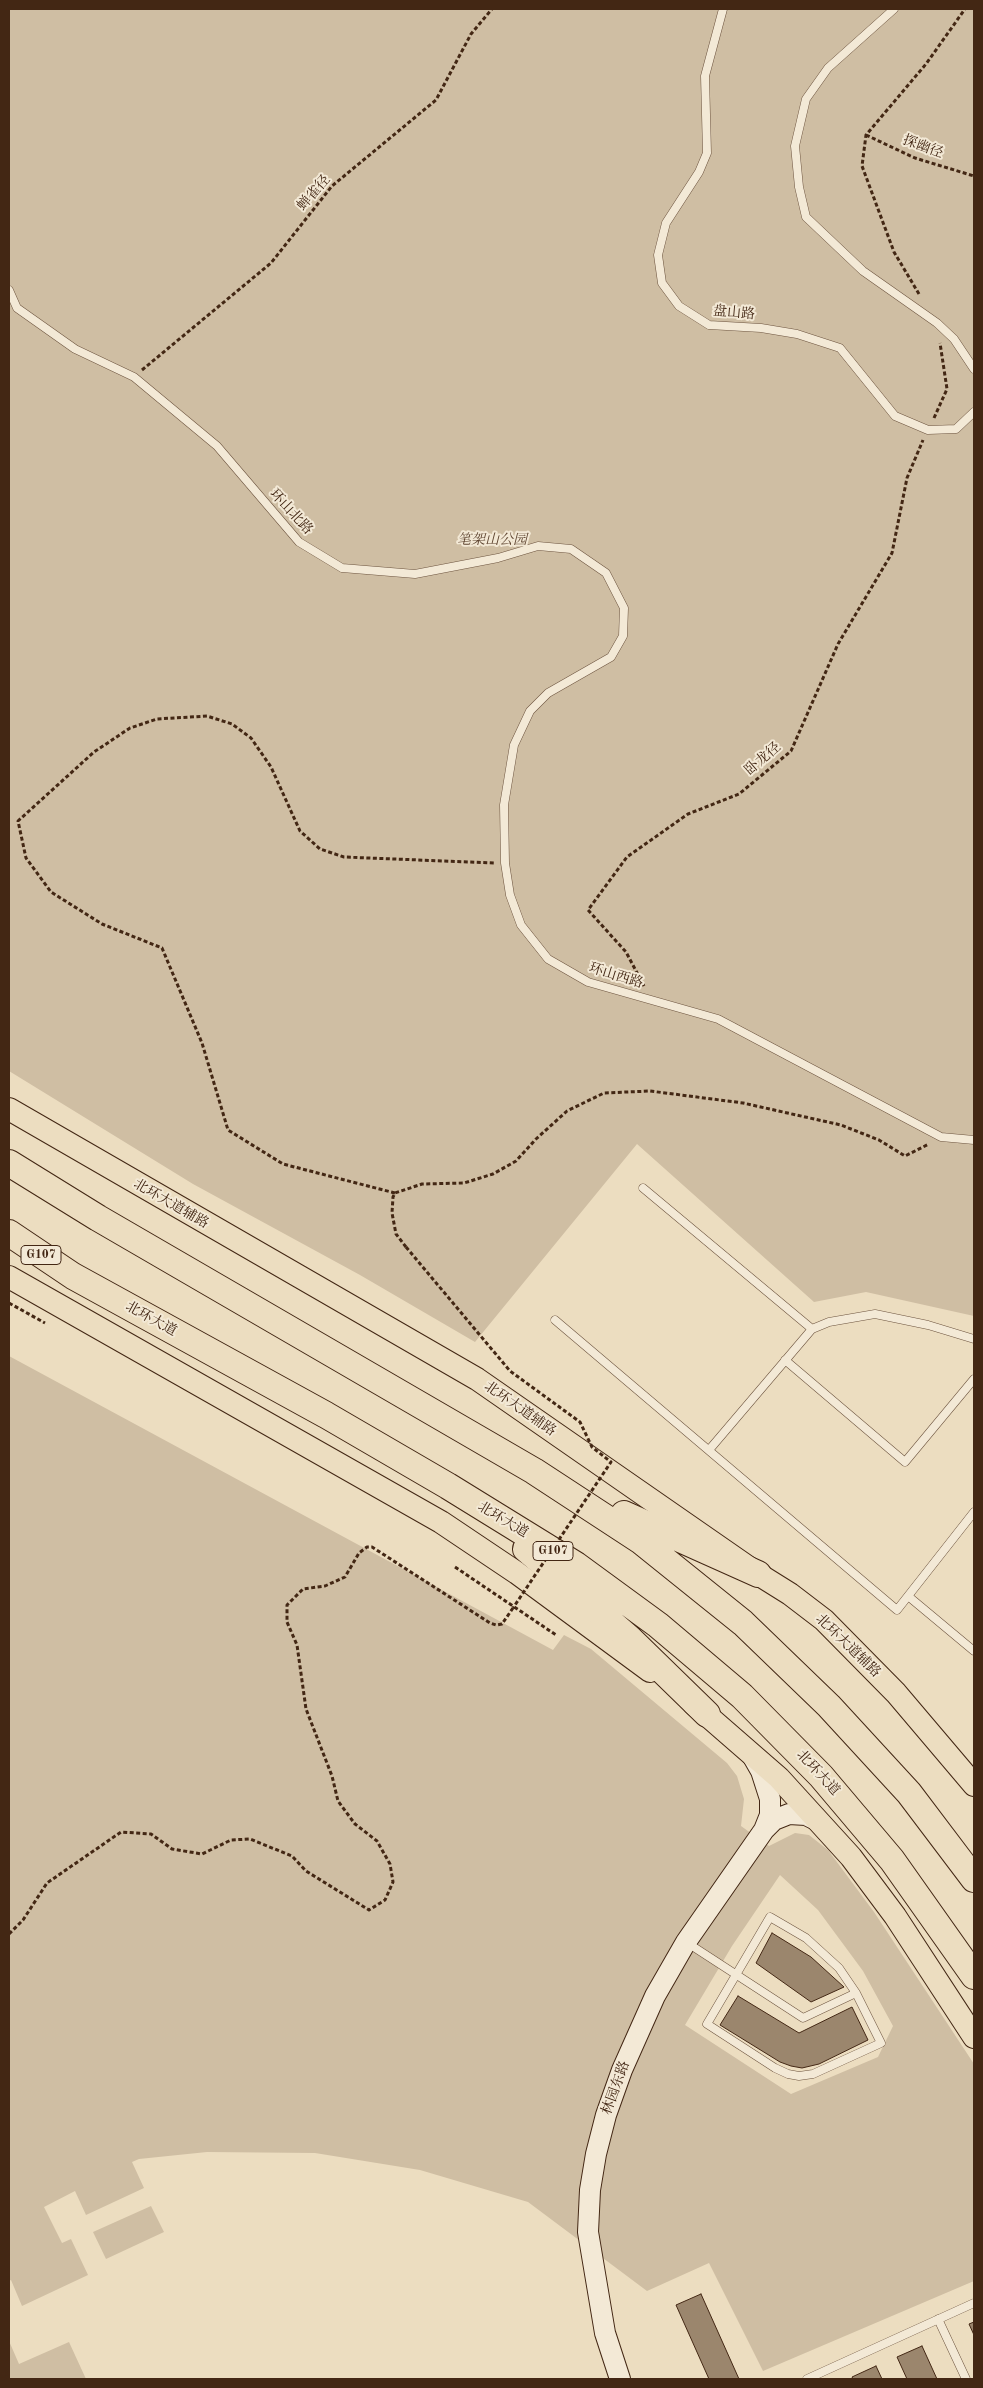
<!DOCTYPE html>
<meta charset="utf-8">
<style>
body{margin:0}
#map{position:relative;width:983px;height:2388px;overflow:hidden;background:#ecddc0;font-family:"Old Standard TT",serif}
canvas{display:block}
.frame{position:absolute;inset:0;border:10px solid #432714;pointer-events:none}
</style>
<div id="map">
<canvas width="983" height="2388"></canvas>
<div class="frame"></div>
</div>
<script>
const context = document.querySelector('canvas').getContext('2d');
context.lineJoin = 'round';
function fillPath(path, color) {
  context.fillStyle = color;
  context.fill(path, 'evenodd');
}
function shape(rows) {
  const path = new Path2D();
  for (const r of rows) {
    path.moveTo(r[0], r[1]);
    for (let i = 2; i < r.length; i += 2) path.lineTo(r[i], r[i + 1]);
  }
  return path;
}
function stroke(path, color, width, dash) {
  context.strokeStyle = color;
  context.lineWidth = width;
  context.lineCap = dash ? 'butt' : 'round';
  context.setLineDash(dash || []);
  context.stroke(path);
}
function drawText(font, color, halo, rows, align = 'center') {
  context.font = font + ' "Old Standard TT","Noto Serif SC",serif';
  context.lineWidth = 4;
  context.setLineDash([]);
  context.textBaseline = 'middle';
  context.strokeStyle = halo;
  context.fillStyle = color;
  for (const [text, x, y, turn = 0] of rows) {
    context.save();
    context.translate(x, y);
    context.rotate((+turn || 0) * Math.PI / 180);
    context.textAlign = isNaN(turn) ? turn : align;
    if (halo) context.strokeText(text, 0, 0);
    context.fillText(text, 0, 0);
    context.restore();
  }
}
fillPath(shape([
 [9,9,974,9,974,1316,866,1292,814,1302,637,1144,475,1342,360,1275,193,1184,9,1071],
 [9,1356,553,1650,564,1635,591,1649,727,1763,737,1776,744,1799,741,1826,769,1846,795,1833,809,1835,828,1850,874,1912,974,2064,974,2281,763,2371,709,2263,647,2291,528,2202,420,2170,315,2153,207,2152,139,2159,132,2162,144,2188,86,2215,75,2191,44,2207,62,2243,71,2239,88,2275,22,2306,11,2280,9,2281],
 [780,1875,818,1910,863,1971,893,2026,878,2057,791,2094,685,2025,732,1946],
 [151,2206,164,2232,106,2259,93,2232],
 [9,2341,19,2364,69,2342,86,2379,9,2379]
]), '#cfbea3');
const building = shape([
 [772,1933,811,1957,844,1987,811,2002,756,1963,772,1933],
 [738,1996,799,2033,852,2007,868,2040,819,2064,802,2068,791,2066,780,2062,720,2025,738,1996],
 [701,2294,739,2379,709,2379,676,2305,701,2294],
 [974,2322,974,2335,969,2324,974,2322],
 [922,2346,937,2379,907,2379,897,2357,922,2346],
 [876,2366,882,2379,853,2379,852,2377,876,2366]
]);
fillPath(building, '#9b866d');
stroke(building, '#432714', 1);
const lane = shape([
 [723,9,705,76,707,153,699,172,666,223,658,255,662,283,679,306,709,325,761,328,797,334,840,348,895,416,928,430,956,429,974,412],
 [894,9,828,68,806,99,795,146,799,187,806,217,863,271,937,323,954,339,974,369],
 [9,290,17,308,75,349,134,377,217,446,299,542,342,568,415,574,498,558,538,546,571,549,606,573,624,608,623,636,611,657,548,693,530,711,514,745,504,805,505,863,510,895,521,925,548,959,588,982,718,1019,941,1137,974,1140],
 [643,1188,812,1329],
 [555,1320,897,1610,974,1512],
 [785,1360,905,1462,974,1379],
 [709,1450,812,1329,829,1322,875,1314,928,1325,974,1339],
 [908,1596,974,1651],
 [770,1917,806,1938,839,1968,856,1993,881,2043,813,2074,799,2076,788,2074,775,2068,707,2024,770,1917],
 [686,1942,803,2018,856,1993],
 [938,2319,966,2379],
 [807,2379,974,2303]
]);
const secondary = shape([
 [753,1757,761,1771,770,1799,770,1815,764,1830],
 [620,2379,605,2333,588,2232,590,2190,596,2154,606,2115,622,2070,655,1996,686,1942,764,1830,774,1820,789,1814,806,1815,818,1821]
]);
const primary = shape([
 [9,1109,477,1379,758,1574,790,1594,824,1620,896,1693,974,1785],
 [9,1277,441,1522,517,1573,650,1671],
 [694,1704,779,1778,851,1857,895,1916,974,2037]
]);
const highway = shape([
 [9,1163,98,1218,534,1471,641,1541,743,1623,829,1706,909,1793,974,1879],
 [9,1233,73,1276,326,1415,448,1486,576,1565,658,1625,742,1696,821,1776,892,1860,974,1976],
 [624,1514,758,1574],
 [526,1549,629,1638,707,1714]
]);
stroke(lane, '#6d543f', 9);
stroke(secondary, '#432714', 22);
stroke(primary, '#432714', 24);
stroke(highway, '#432714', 28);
stroke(shape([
 [866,135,915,158,974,176],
 [919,294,894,252,862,166,866,135,926,64,965,9],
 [142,370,271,263,332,186,436,100,471,34,492,9],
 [934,418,947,389,940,343],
 [644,986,626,952,588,910,627,857,688,814,739,794,791,751,838,644,892,553,907,478,923,440],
 [395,1193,283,1164,228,1130,202,1043,162,948,102,924,51,892,26,858,18,821,94,752,130,728,157,719,207,716,232,724,251,738,271,767,300,831,320,849,344,857,494,863],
 [406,1247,396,1234,392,1213,393,1197,395,1193,422,1184,464,1183,493,1174,516,1161,536,1139,567,1111,604,1093,650,1091,743,1103,841,1125,879,1140,905,1156,929,1144],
 [9,1303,45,1323],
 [455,1567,556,1635],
 [9,1934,23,1920,47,1883,121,1832,151,1834,172,1849,202,1854,231,1840,250,1839,292,1856,306,1871,369,1910,385,1900,393,1882,390,1864,377,1841,355,1824,338,1801,332,1776,306,1709,297,1645,287,1622,287,1605,303,1589,325,1586,345,1577,359,1553,367,1547,372,1547,490,1623,496,1625,502,1624,513,1608]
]), '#432714', 3, [4, 2.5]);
stroke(lane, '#f3e9d6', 8);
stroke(secondary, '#f3e9d6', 20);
stroke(primary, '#ecddc0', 22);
stroke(highway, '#ecddc0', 26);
stroke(shape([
 [406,1247,510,1371,580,1422,592,1447,611,1462,513,1608]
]), '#432714', 3, [4, 2.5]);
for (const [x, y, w] of [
 [41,1255,40],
 [553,1551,40]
]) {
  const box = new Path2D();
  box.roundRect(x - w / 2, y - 9.5, w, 19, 4);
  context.fillStyle = '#f3e9d6';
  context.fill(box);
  stroke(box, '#432714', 1);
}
drawText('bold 12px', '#432714', null, [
 ["G107",41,1255],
 ["G107",553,1551]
]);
drawText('14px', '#432714', '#f3e9d6', [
 ["探幽径",923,147,20],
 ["蝉雀径",314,193,-49],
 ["盘山路",734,313,5],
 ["环山北路",291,512,47],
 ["卧龙径",763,759,-41],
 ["环山西路",616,976,17],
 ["北环大道辅路",171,1204,30],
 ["北环大道",151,1319,29],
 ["北环大道辅路",520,1409,35],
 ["北环大道",503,1520,31],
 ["北环大道辅路",848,1646,44],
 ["北环大道",818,1773,47],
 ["林园东路",616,2088,-70]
]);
drawText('italic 14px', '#5f4531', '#f3e9d6', [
 ["笔架山公园",492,540]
]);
</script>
